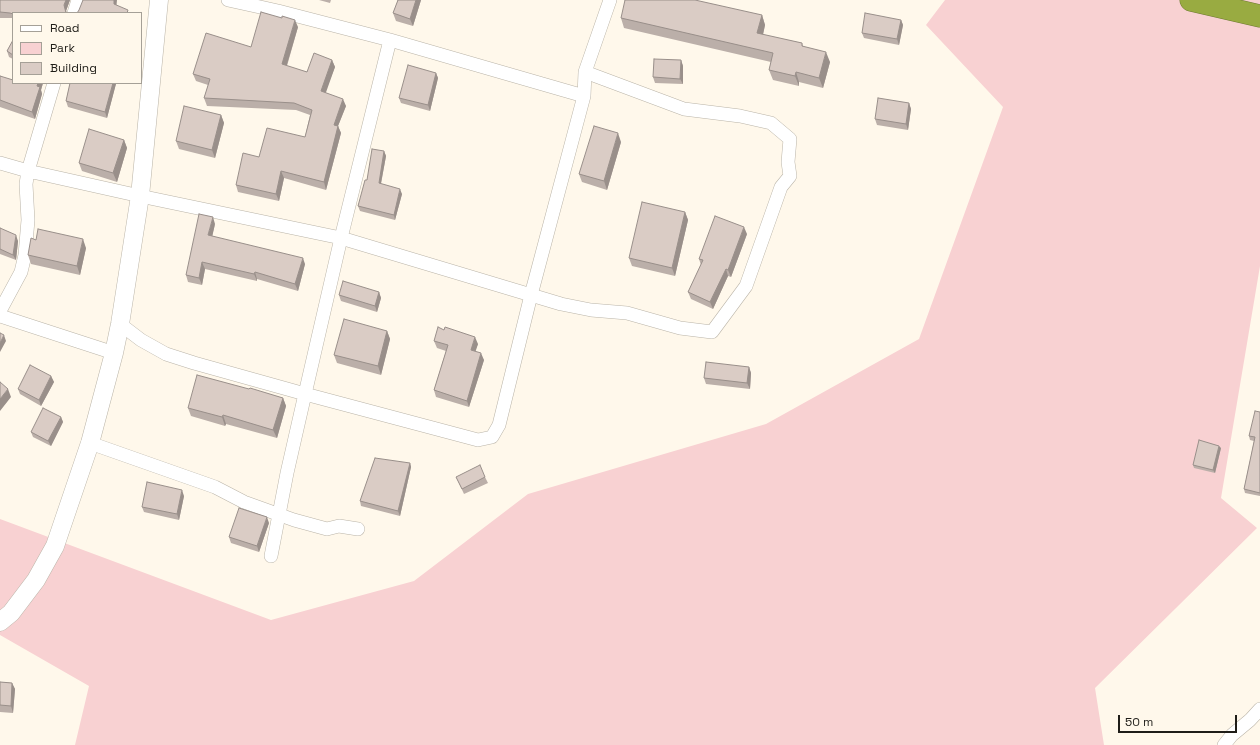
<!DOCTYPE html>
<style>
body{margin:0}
#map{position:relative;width:1260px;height:745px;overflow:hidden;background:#fff8eb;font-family:"Space Grotesk",sans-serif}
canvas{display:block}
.legend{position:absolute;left:12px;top:12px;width:130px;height:72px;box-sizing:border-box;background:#fff8eb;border:1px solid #a5a097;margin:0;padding:5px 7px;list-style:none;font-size:12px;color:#1f1d18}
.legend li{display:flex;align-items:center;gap:8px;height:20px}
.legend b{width:20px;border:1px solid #a5a097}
.scale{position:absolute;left:1118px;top:715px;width:119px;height:18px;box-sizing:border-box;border:2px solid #1f1d18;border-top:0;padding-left:5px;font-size:12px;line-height:14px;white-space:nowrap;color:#1f1d18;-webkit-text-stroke:3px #fff8eb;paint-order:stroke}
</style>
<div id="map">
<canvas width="1260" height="745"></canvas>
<ul class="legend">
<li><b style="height:5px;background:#fff"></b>Road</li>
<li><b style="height:11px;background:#f8d1d2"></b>Park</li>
<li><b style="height:11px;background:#daccc5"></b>Building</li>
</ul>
<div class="scale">50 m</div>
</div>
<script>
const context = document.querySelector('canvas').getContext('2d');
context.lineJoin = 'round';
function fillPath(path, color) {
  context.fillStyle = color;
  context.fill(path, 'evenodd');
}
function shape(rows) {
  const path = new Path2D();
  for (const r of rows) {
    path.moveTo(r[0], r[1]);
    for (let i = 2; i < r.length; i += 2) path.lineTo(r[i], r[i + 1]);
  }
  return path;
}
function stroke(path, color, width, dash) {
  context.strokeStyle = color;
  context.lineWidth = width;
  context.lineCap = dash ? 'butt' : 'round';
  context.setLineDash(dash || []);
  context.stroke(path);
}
fillPath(shape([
 [945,0,1260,0,1260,266,1221,498,1257,528,1095,688,1104,745,75,745,89,686,0,635,0,519,271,620,414,581,528,494,766,424,919,339,1003,107,926,25]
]), '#f8d1d2');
const street = shape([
 [228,0,278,11,390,40,584,96,585,72,610,0],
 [74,13,78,0],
 [0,163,28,171,140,196,341,238,561,304,591,310,627,313,680,328,712,332,746,286,781,187,790,176,788,162,790,139,771,123,740,116,684,109,585,72],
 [0,311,21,272,25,255,28,220,26,184,28,171,54,83],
 [0,316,114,353],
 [120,324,141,340,166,354,194,363,305,394,478,440,492,437,499,425,531,295,584,96],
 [90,443,215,487,244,502,294,520,327,529,339,526,358,529],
 [271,556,287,473,305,394,341,238,390,40],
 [1224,745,1232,735,1250,720,1260,709]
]);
const secondary = shape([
 [0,622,11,613,36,580,55,546,90,443,114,353,120,324,140,196,159,0]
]);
const highway = shape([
 [1191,0,1260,16]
]);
stroke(street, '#bab4a8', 14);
stroke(secondary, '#bab4a8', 19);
stroke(highway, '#6e7933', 23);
stroke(street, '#fff', 13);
stroke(secondary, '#fff', 18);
stroke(highway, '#99ab41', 22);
fillPath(shape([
 [0,0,70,0,66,11,67,13,13,13,13,18,0,18],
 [319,0,331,0,330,3],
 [398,0,421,0,413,26,396,21,393,13],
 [762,15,765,25,763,35,802,43,803,46,830,62,823,88,799,82,799,86,773,80,769,70,771,62,624,28,621,18],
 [901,20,903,25,899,45,864,38,862,33],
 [298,27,287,66,307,72,332,60,335,67,325,92,346,106,338,126,341,133,326,190,284,178,279,201,238,192,236,185,259,157,305,137,310,115,296,110,207,106,204,98,208,85,196,81,193,74],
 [13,40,13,59,9,57,7,51],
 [681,60,683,66,683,84,655,83,653,77],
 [436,73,438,78,430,111,401,103,399,98],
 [0,76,13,83,43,83,41,90,42,94,35,119,0,107],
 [70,83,116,83,107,118,68,107,66,101],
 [909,103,911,109,908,130,877,125,875,119],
 [221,115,224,123,215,158,179,149,176,141],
 [124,140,127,148,117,182,82,171,79,163],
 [621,142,607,190,582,182,579,174],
 [384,151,386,156,381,184,402,194,395,220,360,211,358,206,367,180],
 [685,212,688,220,675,276,632,266,629,258],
 [215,224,212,236,305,264,298,291,257,279,257,281,205,269,202,285,188,282,186,275],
 [0,228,18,241,16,260,0,254],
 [747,234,731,277,728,276,713,309,691,299,688,292,701,265,699,259],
 [36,240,86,248,80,275,31,264,28,255],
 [379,292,381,298,377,312,341,301,339,295],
 [387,331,390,339,381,375,337,363,334,355],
 [434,341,478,344,475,351,484,360,469,407,436,397,434,390,446,351,437,348],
 [749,367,751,373,750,389,706,384,704,378],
 [51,376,54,382,41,406,20,394,18,389],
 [249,389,283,398,286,406,277,438,226,424,225,426,191,416,188,408],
 [1260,412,1260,496,1245,493,1244,489,1254,441,1250,440,1249,436],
 [61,417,63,422,51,446,33,437,31,432],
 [1221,448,1215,473,1194,468,1193,465],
 [410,463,411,467,400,516,361,506,360,501],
 [456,477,485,477,488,483,464,494],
 [184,496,179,520,144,512,142,507],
 [269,523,259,552,231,543,229,537],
 [0,682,12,683,15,689,13,713,0,712]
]), '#bbafa9');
fillPath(shape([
 [66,0,70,0,66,11,67,13,66,13,64,5],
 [114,0,117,0,116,10,114,4],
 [416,0,421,0,413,26,410,19],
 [762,15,765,25,761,43,757,33],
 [295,20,298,27,285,71,282,64],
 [901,20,903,25,899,45,897,39],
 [826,52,830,62,823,88,819,78],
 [332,60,335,67,324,98,321,91],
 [681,60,683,66,683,84,680,79],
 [796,72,799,82,799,86,795,76],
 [436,73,438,78,430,111,428,105],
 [38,83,43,83,41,90,42,94,35,119,32,112,37,86],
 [113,83,116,83,116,84,107,118,105,112],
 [343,99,346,106,338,126,341,133,326,190,324,182,334,125],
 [909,103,911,109,908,130,906,124],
 [221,115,224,123,215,158,212,150],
 [618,133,621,142,607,190,604,181],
 [124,140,127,148,117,182,113,173],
 [384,151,386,156,380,188,379,183],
 [281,171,284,178,279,201,276,194],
 [400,189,402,194,395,220,394,215],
 [685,212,688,220,675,276,672,268],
 [213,217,215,224,211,242,208,235],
 [744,227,747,234,731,277,728,270],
 [16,235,18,241,16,260,13,255],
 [83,239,86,248,80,275,77,266],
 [303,258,305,264,298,291,295,284],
 [202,262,205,269,202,285,199,278],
 [726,269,728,276,713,309,710,302],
 [255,272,257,279,257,281,254,274],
 [379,292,381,298,377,312,375,306],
 [387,331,390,339,381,375,378,366],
 [4,335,6,341,0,352,0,343],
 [475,337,478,344,474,356,471,350],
 [481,353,484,360,469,407,467,401],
 [749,367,751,373,750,389,747,383],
 [51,376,54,382,41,406,39,400],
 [8,389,11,397,0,411,0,399],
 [283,398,286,406,277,438,273,430],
 [223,415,226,424,225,426,222,417],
 [61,417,63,422,51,446,48,441],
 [1219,446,1221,448,1215,473,1213,470],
 [410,463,411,467,400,516,398,511],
 [182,490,184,496,179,520,177,514],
 [267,517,269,523,259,552,257,546],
 [12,683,15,689,13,713,11,706]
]), '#998f8a');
const building = shape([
 [0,0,66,0,64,5,66,13,67,13,13,13,13,14,10,13,0,12,0,0],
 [83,0,114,0,114,4,128,10,127,13,77,13,79,10,83,0],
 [398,0,416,0,410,19,393,13,398,0],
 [625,0,695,0,762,15,757,33,802,43,802,46,826,52,819,78,796,72,795,76,769,70,773,53,621,18,625,0],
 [261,12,282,18,282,16,295,20,282,64,307,72,314,53,332,60,321,91,343,99,334,125,338,126,324,182,281,171,276,194,236,185,243,153,259,157,267,128,305,137,312,110,294,103,204,98,210,79,193,74,206,33,251,47,261,12],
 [865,13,901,20,897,39,862,33,865,13],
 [13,40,13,55,7,51,13,40],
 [654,59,681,60,680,79,653,77,654,59],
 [408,65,436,73,428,105,399,98,408,65],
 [0,76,13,80,13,83,38,83,37,86,40,87,32,112,0,100,0,76],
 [70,83,113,83,105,112,66,101,70,83],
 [878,98,909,103,906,124,875,119,878,98],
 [184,106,221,115,212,150,176,141,184,106],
 [594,126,618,133,604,181,579,174,594,126],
 [89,129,124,140,113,173,79,163,89,129],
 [372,149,384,151,379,183,400,189,394,215,358,206,365,180,367,180,372,149],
 [642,202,685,212,672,268,629,258,642,202],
 [199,214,213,217,208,235,303,258,295,284,255,272,254,274,202,262,199,278,186,275,199,214],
 [715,216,744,227,728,270,726,269,710,302,688,292,703,260,699,259,715,216],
 [0,228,16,235,13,255,0,249,0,228],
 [38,229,83,239,77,266,28,255,31,238,36,240,38,229],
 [343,281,379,292,375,306,339,295,343,281],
 [344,319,387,331,378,366,334,355,344,319],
 [438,327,444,330,445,327,475,337,471,350,481,353,467,401,434,390,448,345,434,341,438,327],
 [0,333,4,335,0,343,0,333],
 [706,362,749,367,747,383,704,378,706,362],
 [30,365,51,376,39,400,18,389,30,365],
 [197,375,249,389,250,388,283,398,273,430,223,415,222,417,188,408,197,375],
 [0,382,8,389,0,399,0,382],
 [43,408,61,417,48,441,31,432,43,408],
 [1255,411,1260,412,1260,493,1244,489,1255,437,1249,436,1255,411],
 [1199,440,1219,446,1213,470,1193,465,1199,440],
 [375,458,410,463,398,511,360,501,375,458],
 [480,465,485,477,462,489,456,477,480,465],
 [147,482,182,490,177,514,142,507,147,482],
 [239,508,267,517,257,546,229,537,239,508],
 [0,682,12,683,11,706,0,705,0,682]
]);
fillPath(building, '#daccc5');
stroke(building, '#998f8a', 1);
</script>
